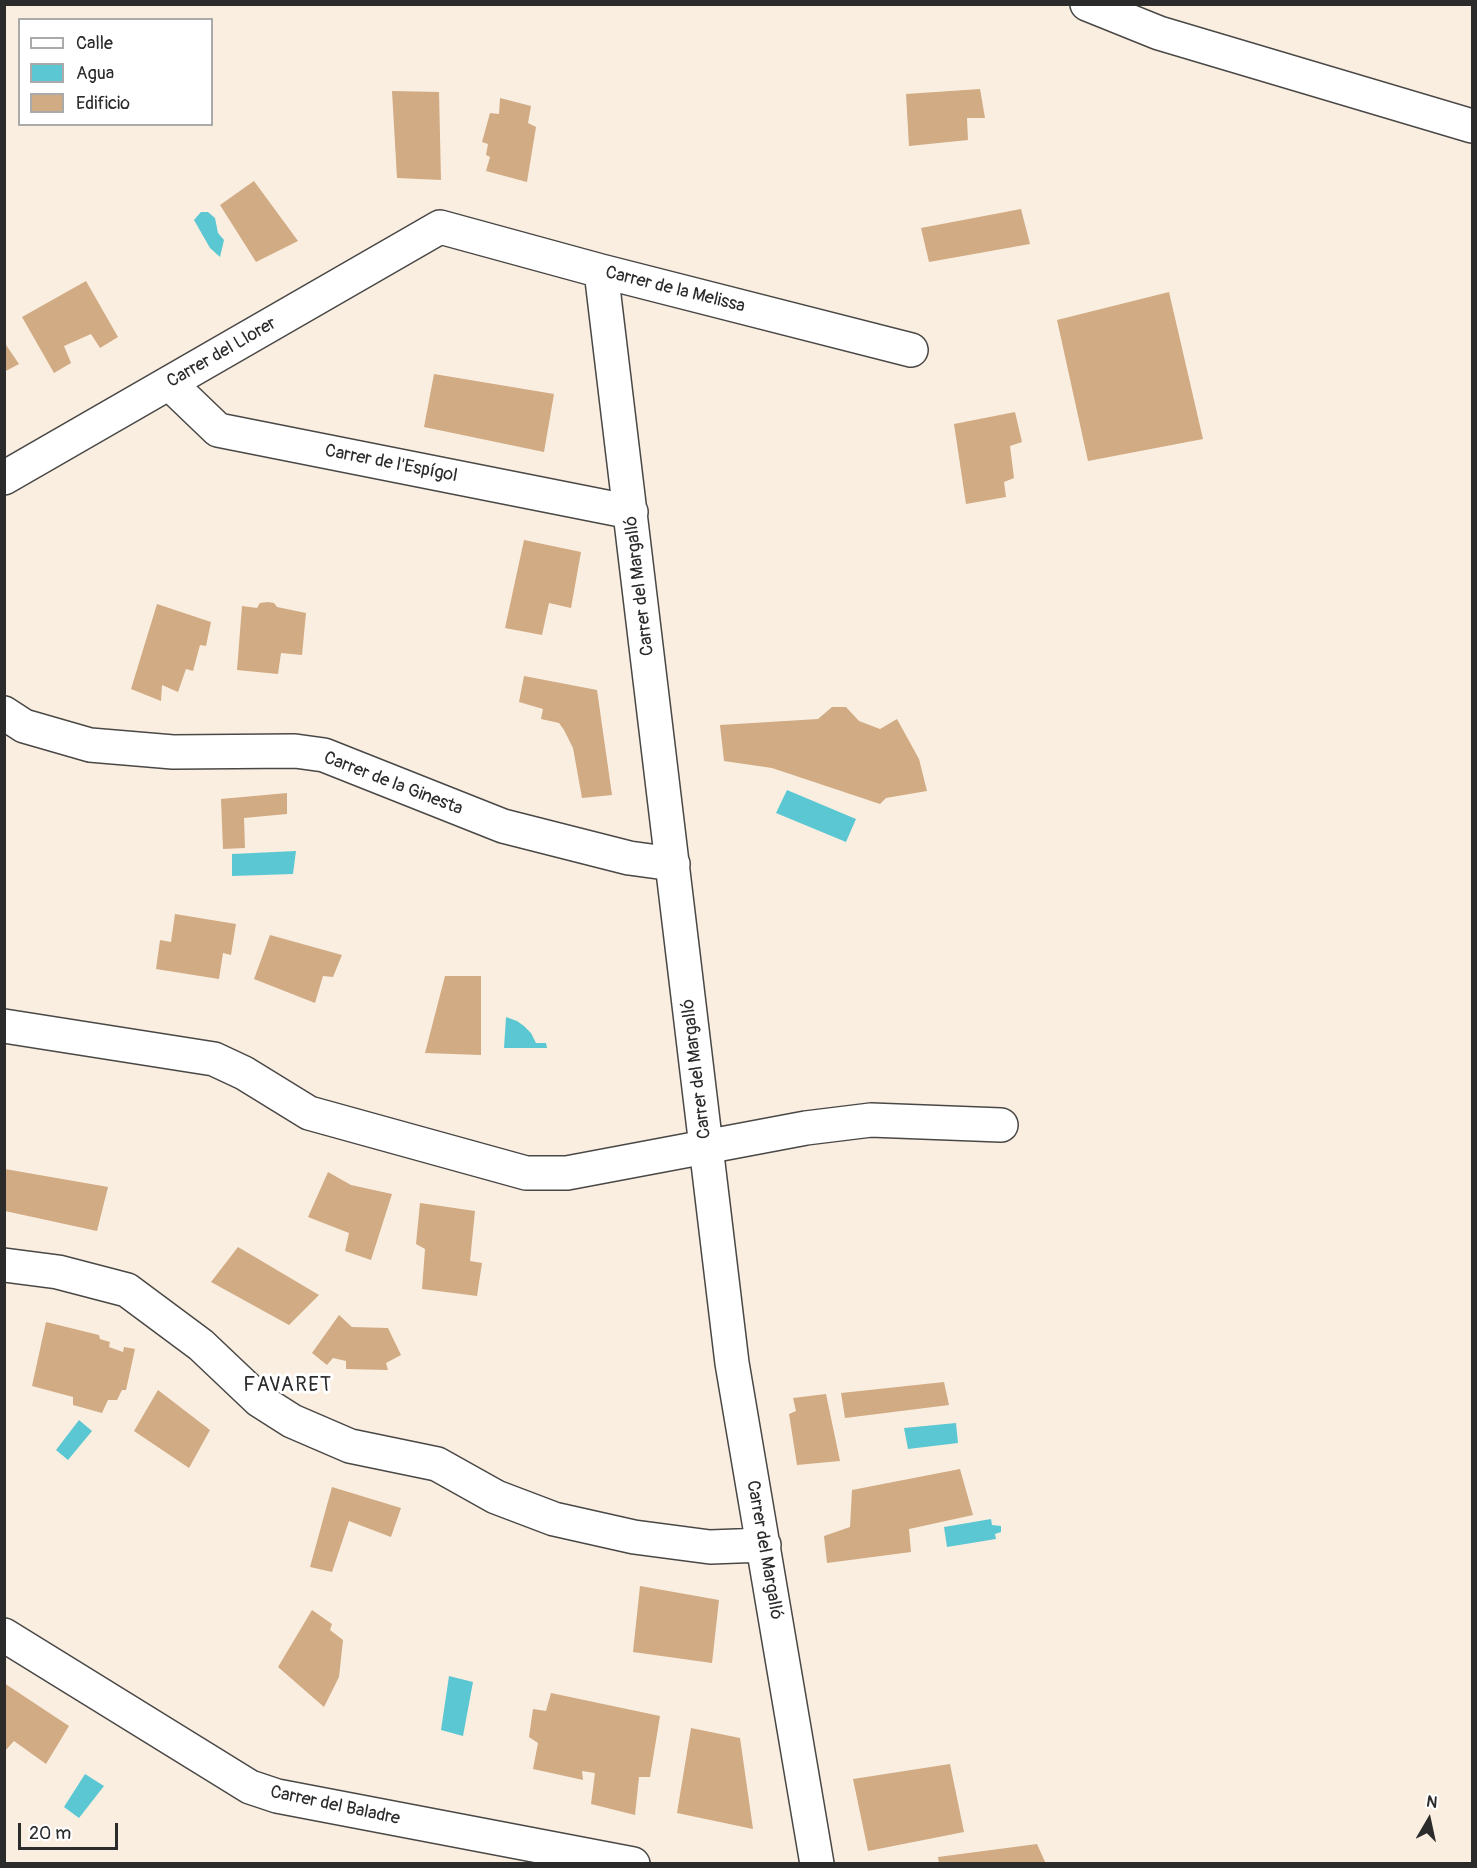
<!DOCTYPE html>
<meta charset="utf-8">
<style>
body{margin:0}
#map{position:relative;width:1477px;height:1868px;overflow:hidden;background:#faeee0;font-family:Pangolin,sans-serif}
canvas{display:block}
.frame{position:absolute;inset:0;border:6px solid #2b2b2b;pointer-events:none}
.legend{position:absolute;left:18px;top:18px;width:195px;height:108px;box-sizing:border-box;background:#fff;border:2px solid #aaa;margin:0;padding:8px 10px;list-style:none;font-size:18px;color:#2b2b2b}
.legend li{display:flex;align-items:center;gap:12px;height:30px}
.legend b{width:30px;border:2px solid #aaa}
.north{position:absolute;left:1399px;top:1790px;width:60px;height:60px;-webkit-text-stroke:4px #fff;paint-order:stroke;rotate:9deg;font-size:16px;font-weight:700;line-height:24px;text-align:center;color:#2b2b2b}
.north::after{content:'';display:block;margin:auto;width:21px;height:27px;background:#2b2b2b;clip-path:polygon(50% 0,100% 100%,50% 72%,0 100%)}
.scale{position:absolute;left:18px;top:1823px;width:100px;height:27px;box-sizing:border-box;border:3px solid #2b2b2b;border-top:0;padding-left:8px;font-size:18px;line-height:21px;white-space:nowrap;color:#2b2b2b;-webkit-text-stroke:4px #fff;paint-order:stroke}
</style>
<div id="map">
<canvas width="1477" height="1868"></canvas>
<div class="frame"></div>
<ul class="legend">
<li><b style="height:8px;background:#fff"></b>Calle</li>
<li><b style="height:16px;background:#5bc7d3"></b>Agua</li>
<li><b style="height:16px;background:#d1ab83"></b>Edificio</li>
</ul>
<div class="north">N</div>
<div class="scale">20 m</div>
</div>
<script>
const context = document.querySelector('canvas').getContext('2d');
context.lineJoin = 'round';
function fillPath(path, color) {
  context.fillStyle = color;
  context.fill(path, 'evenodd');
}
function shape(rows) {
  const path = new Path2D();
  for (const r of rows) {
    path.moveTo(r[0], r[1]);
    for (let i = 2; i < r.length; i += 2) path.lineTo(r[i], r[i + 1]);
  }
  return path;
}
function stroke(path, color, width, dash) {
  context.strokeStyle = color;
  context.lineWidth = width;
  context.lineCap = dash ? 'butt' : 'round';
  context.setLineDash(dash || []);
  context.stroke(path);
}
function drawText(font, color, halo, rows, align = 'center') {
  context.font = font + ' Pangolin,sans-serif';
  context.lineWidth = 6;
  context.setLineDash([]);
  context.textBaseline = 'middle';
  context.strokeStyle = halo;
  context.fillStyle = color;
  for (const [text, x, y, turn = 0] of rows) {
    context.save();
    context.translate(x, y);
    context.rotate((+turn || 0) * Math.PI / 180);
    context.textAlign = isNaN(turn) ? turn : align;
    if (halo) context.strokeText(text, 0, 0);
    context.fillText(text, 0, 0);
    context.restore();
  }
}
fillPath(shape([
 [201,212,208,212,215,218,218,233,224,240,220,257,210,248,194,220],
 [787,790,856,819,846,842,776,813],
 [296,851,293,874,232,876,232,854],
 [506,1017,517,1021,524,1026,531,1033,536,1043,546,1043,547,1048,504,1048],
 [79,1420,92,1431,68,1460,56,1450],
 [956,1423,958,1443,908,1449,904,1428],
 [991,1519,992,1525,1001,1526,1001,1532,995,1534,996,1539,947,1547,944,1527],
 [449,1676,473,1682,463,1736,441,1730],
 [85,1774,104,1786,79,1818,64,1807]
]), '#5bc7d3');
fillPath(shape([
 [980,89,985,118,967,118,968,140,909,146,906,94],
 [392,91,439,92,441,180,397,178],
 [500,98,531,106,528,123,536,127,527,182,486,171,490,157,486,155,488,144,482,142,490,113,499,114],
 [254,181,298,241,256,262,220,205],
 [1021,209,1030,244,929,262,921,228],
 [86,281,118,337,100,348,91,334,64,346,71,363,54,373,22,317],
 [1169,292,1203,439,1088,461,1057,320],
 [4,342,19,364,4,372],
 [434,374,554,394,544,452,424,427],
 [1015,412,1022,442,1010,446,1014,478,1004,482,1006,497,966,504,954,424],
 [524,540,581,552,571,608,549,603,542,635,505,628],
 [268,602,274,603,277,607,306,613,302,655,281,653,278,674,237,670,242,606,257,608,260,603],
 [157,604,211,622,206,646,200,645,193,671,186,669,178,692,162,685,161,701,131,689],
 [524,676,597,690,612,795,582,798,573,748,564,730,559,723,541,719,543,709,519,702],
 [832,707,846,707,859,721,880,729,897,719,919,759,927,791,886,798,880,804,772,768,724,761,720,725,818,719],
 [287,793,287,814,244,818,245,848,223,849,221,799],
 [175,914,236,924,231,955,223,953,219,979,156,969,160,940,171,942],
 [270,935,342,955,333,977,323,976,315,1003,254,979],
 [445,976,481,976,481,1055,425,1053],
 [5,1169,108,1187,97,1231,5,1211],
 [328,1172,351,1185,392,1194,371,1260,345,1251,349,1233,308,1217],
 [420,1203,475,1211,470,1261,482,1263,477,1296,422,1289,425,1249,416,1244],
 [238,1247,319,1295,289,1325,211,1282],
 [339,1315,352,1327,388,1328,401,1355,386,1363,388,1370,346,1369,346,1361,333,1358,327,1365,312,1353],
 [46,1322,99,1335,100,1339,110,1342,109,1347,123,1352,124,1347,135,1349,126,1390,122,1390,117,1400,108,1400,102,1413,73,1405,73,1397,32,1386],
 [944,1382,949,1405,845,1418,841,1393],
 [158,1390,210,1430,189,1468,134,1431],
 [826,1394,840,1461,797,1465,789,1414,796,1411,793,1398],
 [960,1469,973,1515,909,1529,911,1552,827,1563,824,1536,850,1527,852,1490],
 [332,1487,401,1508,391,1537,349,1521,332,1572,310,1567],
 [640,1586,719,1600,712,1663,633,1652],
 [312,1610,332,1624,330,1630,343,1640,339,1677,324,1707,278,1667],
 [4,1683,69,1726,46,1764,14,1741,4,1752],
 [551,1693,660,1716,650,1777,639,1777,635,1815,591,1804,595,1773,582,1771,583,1780,533,1769,538,1743,529,1737,533,1709,546,1711],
 [691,1728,740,1738,753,1829,677,1813],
 [950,1764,964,1832,868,1851,853,1779],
 [1037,1844,1046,1864,939,1864,938,1857]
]), '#d1ab83');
const minor = shape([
 [601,271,732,1363,817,1864],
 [169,383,218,430,631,512],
 [4,478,440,227,601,271,911,350],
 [4,713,24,726,90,745,173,752,295,751,324,755,503,826,629,858,673,864],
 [4,1026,214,1059,244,1073,309,1113,526,1173,567,1173,806,1128,871,1120,1001,1125],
 [4,1265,58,1272,127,1290,201,1345,259,1400,292,1421,350,1446,437,1464,496,1497,554,1519,634,1537,710,1547,764,1545],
 [4,1635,250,1787,277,1796,633,1864]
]);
const major = shape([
 [1087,4,1159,33,1472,126]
]);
stroke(minor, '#4a4846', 36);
stroke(major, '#4a4846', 36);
stroke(minor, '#fff', 33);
stroke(major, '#fff', 33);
drawText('18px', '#2b2b2b', '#fff', [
 ["Carrer de la Melissa",675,290,14],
 ["Carrer del Llorer",222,353,-30],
 ["Carrer de l'Espígol",391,464,11],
 ["Carrer del Margalló",640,586,-97],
 ["Carrer de la Ginesta",393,784,21],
 ["Carrer del Margalló",697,1069,-97],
 ["Carrer del Margalló",764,1550,80],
 ["Carrer del Baladre",335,1806,12]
]);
context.letterSpacing = '1.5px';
drawText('20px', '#2b2b2b', '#fff', [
 ["FAVARET",288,1386]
]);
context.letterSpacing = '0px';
</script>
